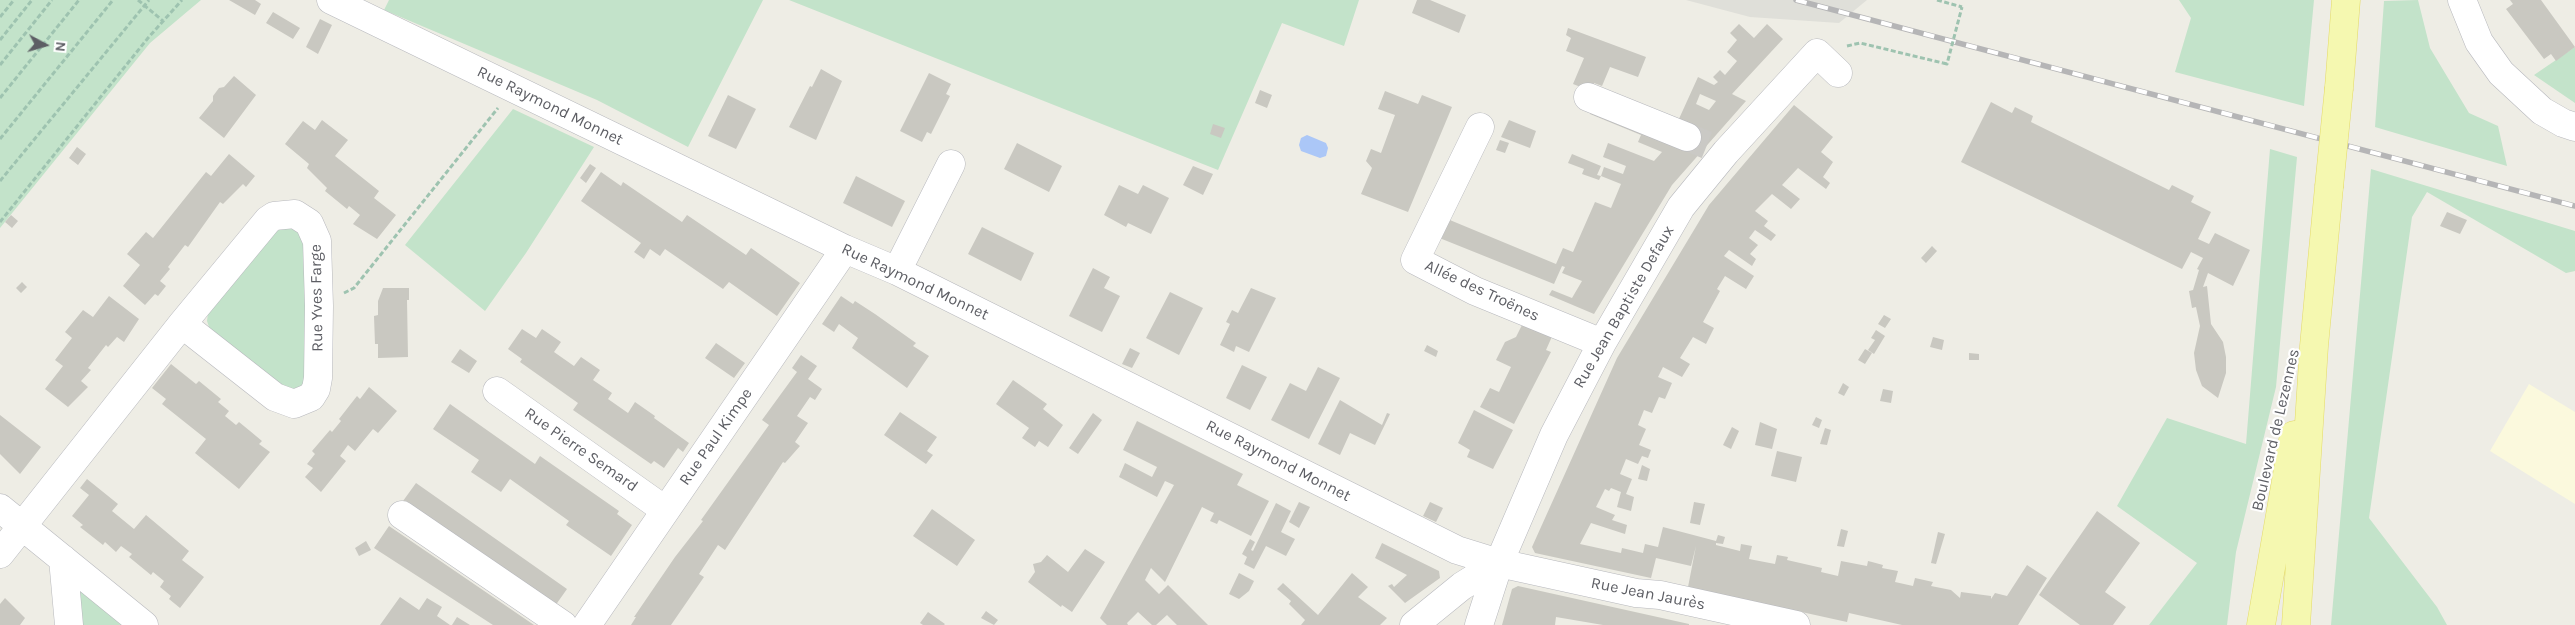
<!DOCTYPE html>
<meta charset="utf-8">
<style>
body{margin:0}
#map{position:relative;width:2575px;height:625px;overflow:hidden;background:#eeede5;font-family:Karla,sans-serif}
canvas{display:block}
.north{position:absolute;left:20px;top:20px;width:50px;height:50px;-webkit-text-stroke:4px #fff;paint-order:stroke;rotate:96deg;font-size:14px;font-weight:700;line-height:20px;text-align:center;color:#5d5e64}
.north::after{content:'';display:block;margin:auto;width:18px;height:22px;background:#5d5e64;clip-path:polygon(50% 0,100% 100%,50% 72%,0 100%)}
</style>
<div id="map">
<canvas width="2575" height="625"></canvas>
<div class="north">N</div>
</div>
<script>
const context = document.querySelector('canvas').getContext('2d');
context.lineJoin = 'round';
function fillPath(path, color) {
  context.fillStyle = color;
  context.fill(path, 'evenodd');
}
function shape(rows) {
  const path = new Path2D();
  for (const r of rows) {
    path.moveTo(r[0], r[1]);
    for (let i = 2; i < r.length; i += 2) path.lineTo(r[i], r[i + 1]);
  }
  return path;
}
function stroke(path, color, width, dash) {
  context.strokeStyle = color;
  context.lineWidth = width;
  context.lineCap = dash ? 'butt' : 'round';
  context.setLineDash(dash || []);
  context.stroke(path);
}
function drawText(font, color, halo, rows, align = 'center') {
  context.font = font + ' Karla,sans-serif';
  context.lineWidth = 4.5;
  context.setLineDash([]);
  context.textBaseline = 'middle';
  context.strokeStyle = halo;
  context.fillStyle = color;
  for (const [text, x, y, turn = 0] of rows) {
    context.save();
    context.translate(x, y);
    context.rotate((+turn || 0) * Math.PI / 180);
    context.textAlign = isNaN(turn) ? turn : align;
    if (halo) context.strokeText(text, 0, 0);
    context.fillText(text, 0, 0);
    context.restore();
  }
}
fillPath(shape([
 [2529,384,2575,412,2575,504,2490,451]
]), '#fbf9dd');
fillPath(shape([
 [1686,0,1867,0,1839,23,1750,17]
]), '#dfdfd9');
fillPath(shape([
 [0,0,201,0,150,43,0,228],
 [389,0,763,0,688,147,597,100,384,10],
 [789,0,1359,0,1344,46,1282,23,1218,170],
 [2179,0,2314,0,2304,106,2175,72,2191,18],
 [2418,0,2430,48,2469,113,2498,126,2507,166,2375,127,2384,1],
 [2575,47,2575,103,2534,75],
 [513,109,594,147,526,253,485,311,405,245],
 [2270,149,2297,157,2276,387,2236,552,2227,625,2149,625,2197,563,2117,506,2167,418,2246,444],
 [2371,169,2575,231,2575,271,2566,273,2427,192,2412,217,2369,518,2437,607,2447,625,2331,625],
 [285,224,304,235,308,376,304,387,292,393,211,333,207,321,208,313,276,227],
 [77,585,123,625,82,625]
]), '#c3e3ca');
fillPath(shape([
 [1307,135,1326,143,1328,148,1326,156,1320,158,1301,151,1299,145,1301,138]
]), '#abc7f7');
fillPath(shape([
 [229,0,255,0,261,4,255,15],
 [1417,0,1430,0,1466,15,1459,33,1412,13],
 [2510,0,2541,0,2575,47,2556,61,2551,54,2544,59,2506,9,2513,4],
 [273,12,300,28,293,39,266,23],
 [320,19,332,25,318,54,306,47],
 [1739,24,1754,38,1767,24,1783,39,1732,94,1746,101,1672,185,1594,314,1549,295,1552,290,1572,298,1582,281,1562,273,1565,267,1562,266,1554,284,1437,237,1445,218,1556,264,1563,248,1573,252,1595,202,1611,208,1621,184,1601,176,1604,167,1623,174,1626,166,1603,157,1608,143,1654,161,1662,152,1638,142,1641,135,1590,114,1595,102,1678,121,1698,77,1714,85,1718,82,1713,77,1720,70,1725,75,1737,61,1727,52,1737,40,1730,33],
 [1700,94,1716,101,1709,110,1696,104],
 [1568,28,1646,57,1638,77,1610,67,1602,86,1594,83,1591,91,1573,84,1584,58,1566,51,1571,38,1566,35],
 [821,69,842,81,816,140,789,127,810,86,812,87],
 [929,73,951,84,946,94,950,96,931,134,927,132,922,142,900,131],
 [234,76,256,95,224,138,199,118,213,101,213,96,219,88,224,87],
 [1260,90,1272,95,1267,108,1255,103],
 [1385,91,1418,104,1422,95,1452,107,1408,212,1361,194,1372,168,1366,161,1371,149,1381,153,1395,115,1378,109],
 [728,95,756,109,736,149,708,136],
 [1991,102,2012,113,2015,107,2033,116,2031,122,2169,190,2172,185,2194,196,2191,202,2211,212,2198,239,2209,244,2215,233,2250,250,2233,286,2208,273,2203,287,2207,286,2211,324,2223,342,2226,357,2226,373,2218,398,2202,386,2196,370,2194,353,2200,326,2196,307,2192,308,2189,291,2193,290,2199,270,2197,269,2203,258,2191,252,2182,269,1961,162],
 [1794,105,1833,137,1821,152,1833,162,1823,177,1830,183,1826,189,1798,168,1782,185,1800,199,1791,209,1772,194,1755,211,1768,221,1764,226,1776,235,1771,241,1755,230,1749,238,1758,245,1750,254,1756,259,1752,266,1729,250,1724,256,1754,276,1746,289,1725,276,1717,289,1720,291,1703,322,1714,328,1706,344,1693,337,1680,358,1690,364,1682,377,1663,367,1658,377,1672,383,1665,399,1659,397,1652,413,1644,410,1638,425,1646,429,1639,445,1651,450,1648,458,1642,456,1638,464,1626,459,1620,474,1632,479,1626,494,1634,497,1631,511,1617,507,1621,492,1611,488,1609,491,1605,489,1596,507,1615,515,1612,520,1627,525,1625,534,1591,523,1580,544,1621,553,1622,548,1643,553,1645,544,1658,547,1663,527,1716,541,1718,535,1725,537,1723,544,1716,543,1716,545,1740,551,1741,544,1752,546,1749,559,1775,564,1777,555,1788,557,1787,560,1822,568,1821,572,1838,576,1841,561,1867,566,1868,561,1872,562,1883,565,1882,568,1898,571,1895,582,1913,586,1915,578,1933,582,1931,586,1951,590,1960,598,1961,592,1991,596,1991,599,1995,593,2007,596,2027,565,2047,578,2018,625,1902,625,1849,613,1847,622,1688,587,1696,546,1691,566,1656,558,1651,578,1535,553,1532,547,1617,358,1709,205],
 [322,120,348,140,335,156,379,191,374,198,396,215,377,239,353,224,360,215,349,206,347,209,325,191,327,188,307,168,309,164,285,144,303,121,315,130],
 [1509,120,1536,131,1530,148,1501,137],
 [1213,124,1225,128,1221,138,1210,134],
 [1500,140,1509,143,1505,153,1496,150],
 [1017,143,1062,166,1049,192,1004,169],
 [77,147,86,154,78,165,69,158],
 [229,154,255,176,246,187,243,184,223,204,220,202,188,247,185,245,168,267,170,269,160,281,166,286,158,296,155,294,145,305,123,286,140,265,127,254,146,232,153,238,206,172,211,176],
 [1572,154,1601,166,1597,175,1601,176,1599,180,1582,174,1584,169,1568,163],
 [590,164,596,168,586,183,580,178],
 [1193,166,1213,174,1203,195,1183,185],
 [601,172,621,186,623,182,682,222,687,215,746,255,751,248,800,283,777,316,729,282,723,289,665,249,660,256,650,249,644,259,634,252,641,243,581,201],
 [856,176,905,201,892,227,843,203],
 [1119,185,1138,194,1143,185,1169,198,1151,234,1128,223,1126,227,1104,215],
 [2447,212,2467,220,2460,234,2440,226],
 [11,215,18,221,12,228,5,222],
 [982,227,1034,253,1021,281,968,254],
 [1932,246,1937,251,1926,263,1921,258],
 [1093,268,1110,277,1104,288,1120,296,1102,332,1069,316],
 [22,282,27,287,21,293,16,288],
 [383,288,409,288,409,300,407,300,408,357,378,358,378,344,375,344,374,316,378,315,378,301],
 [1251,288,1276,298,1249,352,1236,346,1234,352,1220,345,1230,324,1226,322,1232,310,1238,313],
 [1170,292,1203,308,1179,355,1146,338],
 [109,296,139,319,124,342,117,337,108,347,106,345,88,368,91,370,81,381,88,387,68,407,45,389,63,366,55,360,72,338,65,332,83,310,93,317],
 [841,296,853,304,855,301,875,314,916,343,913,346,929,356,907,388,852,348,858,338,839,324,834,332,822,324],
 [1884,315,1891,319,1885,328,1878,324],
 [1525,319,1554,332,1546,350,1551,352,1514,424,1480,407,1490,388,1499,392,1511,367,1496,360,1505,342,1516,337],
 [522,329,536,338,542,329,561,342,554,352,574,366,581,357,600,370,593,380,612,393,608,399,628,413,635,402,655,416,654,418,689,443,683,452,678,448,664,468,654,461,651,464,573,410,578,403,520,362,522,359,508,349],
 [1876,330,1885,336,1874,354,1868,350,1875,340,1871,338],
 [1933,337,1944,340,1942,350,1930,347],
 [716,343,745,363,734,378,705,358],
 [1427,345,1438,351,1436,357,1424,351],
 [1130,348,1140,353,1132,368,1122,364],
 [460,349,477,361,469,373,451,362],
 [1865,349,1872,353,1865,364,1858,360],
 [1969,353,1979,354,1979,360,1969,360],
 [801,355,817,366,808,379,822,389,815,400,810,397,797,416,808,423,795,442,800,446,785,463,783,462,725,550,718,545,699,574,704,577,671,625,631,625,636,617,634,617,675,557,703,521,701,520,769,425,762,420,797,372,792,368],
 [171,364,196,384,199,381,221,399,218,402,229,411,225,416,236,425,239,422,250,431,262,441,259,444,270,452,239,489,195,453,206,439,162,404,166,399,152,388],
 [1242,365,1267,377,1250,410,1226,398],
 [1318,367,1340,378,1309,439,1271,420,1290,383,1306,391],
 [1013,380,1047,404,1043,409,1063,425,1048,447,1039,441,1035,447,1022,438,1029,428,996,404],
 [1843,383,1849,387,1844,396,1838,393],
 [369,387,397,411,378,433,373,429,355,451,348,445,340,456,346,461,321,492,305,477,313,468,307,464,315,454,312,451,330,430,332,432,341,421,339,419,357,396,360,399],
 [1883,389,1893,391,1891,403,1880,401],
 [1340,400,1382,425,1387,413,1390,414,1375,445,1350,433,1340,455,1318,444],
 [450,404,535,464,540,456,619,511,617,514,632,525,611,556,566,525,569,521,510,479,501,492,471,472,479,460,433,429],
 [1474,410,1513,430,1493,469,1467,457,1470,450,1458,443],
 [900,412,937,437,927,451,933,455,926,464,884,435],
 [1093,413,1102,420,1078,454,1069,448],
 [0,415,41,447,20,474,0,454],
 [1816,417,1822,420,1819,428,1812,425],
 [1137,421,1243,474,1237,485,1269,501,1251,536,1219,520,1217,524,1210,521,1214,513,1202,507,1165,582,1151,568,1145,580,1159,594,1168,585,1208,625,1177,625,1167,615,1156,625,1152,625,1138,612,1127,623,1128,625,1107,625,1100,618,1174,485,1165,481,1157,497,1119,477,1125,463,1152,477,1157,467,1123,450],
 [1760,422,1777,429,1772,449,1755,445],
 [1732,427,1739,431,1731,449,1723,445],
 [1825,428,1831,430,1827,445,1820,444],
 [1777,451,1802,457,1796,482,1771,476],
 [1642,465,1650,469,1647,481,1638,479],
 [87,479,118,504,112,511,134,529,146,515,189,551,182,560,204,577,180,608,169,599,171,596,160,587,164,581,153,572,151,575,129,557,132,554,121,546,116,552,105,542,103,545,80,527,83,525,72,516,89,495,80,488],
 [416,483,567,589,555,606,403,501],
 [1299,502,1310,507,1299,528,1289,522],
 [1430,502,1443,508,1436,522,1423,516],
 [1694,502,1705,504,1700,525,1690,523],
 [1276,503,1291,511,1281,532,1295,539,1286,556,1266,546,1254,569,1244,564,1247,557,1242,554,1250,539,1255,542,1251,550,1253,551],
 [932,509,975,540,957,566,913,536],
 [2097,511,2140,543,2105,592,2126,607,2113,625,2080,625,2039,595],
 [389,526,433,556,534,625,493,625,374,548],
 [1841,529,1848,531,1844,547,1837,546],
 [1938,532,1945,534,1936,564,1931,563],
 [366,541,371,550,359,556,355,548],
 [1382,543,1439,571,1440,578,1405,603,1388,586,1392,584,1394,587,1407,575,1375,558],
 [1085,549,1105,562,1072,612,1062,605,1061,607,1028,582,1035,572,1033,564,1041,562,1047,555,1068,572],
 [1239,573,1254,581,1249,591,1239,599,1229,594],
 [1352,573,1368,587,1358,597,1387,618,1380,625,1301,625,1305,620,1289,604,1291,601,1277,589,1283,583,1318,615],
 [1518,586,1689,624,1689,625,1603,625,1556,617,1555,625,1502,625,1512,589],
 [400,597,419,610,427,598,442,607,437,616,450,625,380,625],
 [5,598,25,618,20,625,0,625,0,604],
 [986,611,998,620,994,625,981,618],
 [928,612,945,624,944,625,923,625,920,623],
 [457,617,470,625,452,625]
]), '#c9c8c1');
stroke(shape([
 [1687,137,1707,145]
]), '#cac9c5', 28, [28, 14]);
const minor = shape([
 [331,0,845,249,897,271,1457,550,1499,563,1636,593,1660,595,1796,625],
 [2462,0,2479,42,2501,73,2542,111,2563,123,2575,127],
 [1588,97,1687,137],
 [1480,127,1415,260,1475,291,1602,343],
 [897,271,951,164],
 [497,391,665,510],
 [0,508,144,625],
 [402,515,563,625],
 [0,554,182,324,268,220,274,216,295,214,309,223,317,241,319,306,318,378,316,389,311,397,294,404,275,397,182,324],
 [63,559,69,625],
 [587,625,845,249],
 [1414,625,1462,586,1499,563],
 [1479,625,1499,563,1554,435,1602,343,1681,207,1726,152,1817,53,1838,73]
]);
const major = shape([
 [2339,88,2346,0],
 [2261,625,2294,435],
 [2296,625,2314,346,2329,187]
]);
stroke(minor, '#b7b8bd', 29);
stroke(major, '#e4da67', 29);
stroke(shape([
 [138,0,163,21],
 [1937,0,1962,7],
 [0,17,14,0],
 [0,40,32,0],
 [1847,46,1860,43,1943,63],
 [0,65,52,0],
 [0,98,79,0],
 [0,139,113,0],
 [0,181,149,0],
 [0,222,148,38,182,0],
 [344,293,354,288,498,108]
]), '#9ec3b0', 3, [5, 2.5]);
stroke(minor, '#fff', 28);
stroke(major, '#f5f8b0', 28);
const rail = shape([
 [1796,0,2575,206]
]);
stroke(rail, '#b5b5b6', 5.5);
stroke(rail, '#fff', 4, [11]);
const majorBridge = shape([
 [2329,187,2339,88]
]);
stroke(majorBridge, '#e4da67', 29, []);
stroke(shape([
 [1943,63,1947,64,1962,7]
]), '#9ec3b0', 3, [5, 2.5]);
stroke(majorBridge, '#f5f8b0', 28);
drawText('16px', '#5d5e64', '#fff', [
 ["Rue Raymond Monnet",550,106,26],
 ["Rue Raymond Monnet",915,282,25],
 ["Allée des Troënes",1482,291,25],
 ["Rue Yves Farge",317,298,-91],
 ["Rue Jean Baptiste Defaux",1624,307,-60],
 ["Boulevard de Lezennes",2276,430,-77],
 ["Rue Paul Kimpe",716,437,-55],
 ["Rue Pierre Semard",581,450,35],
 ["Rue Raymond Monnet",1278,461,27],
 ["Rue Jean Jaurès",1648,594,11]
]);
</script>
